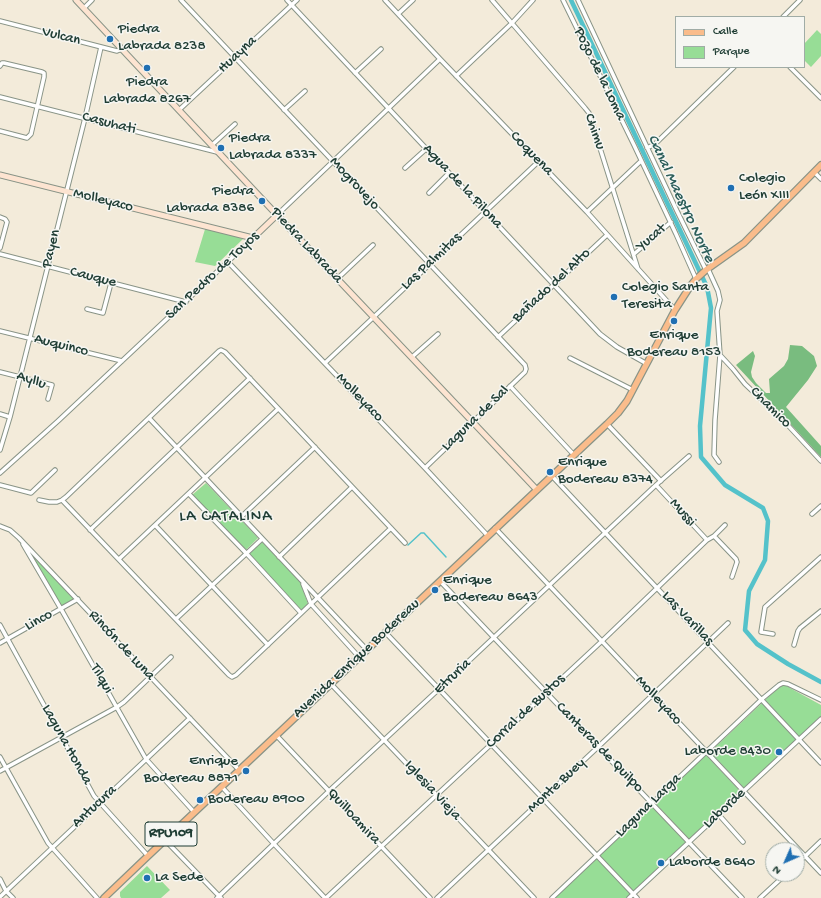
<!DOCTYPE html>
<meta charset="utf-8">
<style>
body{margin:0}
#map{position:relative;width:821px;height:898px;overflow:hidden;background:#f3ebda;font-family:"Gochi Hand",sans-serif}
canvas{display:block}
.legend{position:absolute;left:675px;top:16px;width:130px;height:52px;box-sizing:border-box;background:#f6f6f2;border:1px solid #a0aca6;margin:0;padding:5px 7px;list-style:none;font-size:12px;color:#1f3d34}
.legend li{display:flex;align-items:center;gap:8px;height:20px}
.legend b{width:20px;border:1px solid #a0aca6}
.north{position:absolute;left:765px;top:842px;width:40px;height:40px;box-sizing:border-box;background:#f6f6f2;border:1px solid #a0aca6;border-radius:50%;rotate:225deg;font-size:11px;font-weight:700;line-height:16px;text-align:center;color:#1f3d34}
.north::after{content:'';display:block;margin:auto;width:14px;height:18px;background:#1f6fb2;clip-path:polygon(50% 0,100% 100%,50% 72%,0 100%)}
</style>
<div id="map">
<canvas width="821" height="898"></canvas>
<ul class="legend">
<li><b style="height:5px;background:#fabc8b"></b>Calle</li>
<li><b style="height:11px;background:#97dd96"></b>Parque</li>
</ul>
<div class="north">N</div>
</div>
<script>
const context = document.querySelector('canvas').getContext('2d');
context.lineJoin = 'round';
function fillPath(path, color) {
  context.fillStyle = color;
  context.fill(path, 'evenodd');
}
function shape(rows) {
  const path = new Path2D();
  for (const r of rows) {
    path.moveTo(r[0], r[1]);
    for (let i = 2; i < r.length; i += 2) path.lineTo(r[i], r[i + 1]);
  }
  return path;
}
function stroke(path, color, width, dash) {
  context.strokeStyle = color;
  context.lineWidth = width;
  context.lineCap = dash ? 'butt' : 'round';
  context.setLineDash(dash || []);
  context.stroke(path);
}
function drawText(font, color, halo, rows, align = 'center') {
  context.font = font + ' "Gochi Hand",sans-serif';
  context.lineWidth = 3;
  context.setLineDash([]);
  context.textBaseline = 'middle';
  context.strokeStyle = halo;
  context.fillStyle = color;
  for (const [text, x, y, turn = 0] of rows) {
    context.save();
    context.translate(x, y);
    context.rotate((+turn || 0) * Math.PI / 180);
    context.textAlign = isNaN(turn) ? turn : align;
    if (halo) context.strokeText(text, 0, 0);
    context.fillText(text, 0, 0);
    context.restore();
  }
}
fillPath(shape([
 [817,30,821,34,821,56,811,67,804,60,804,44],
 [206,226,243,239,215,266,195,262],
 [206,483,258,538,245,551,192,495],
 [24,542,78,601,63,610],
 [262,542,300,581,308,604,302,611,249,554],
 [783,683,790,688,821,705,821,718,800,738,765,700],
 [763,702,798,739,745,789,710,752],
 [706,755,741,792,690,840,655,803],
 [653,806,687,843,633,892,599,856],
 [597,858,631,894,627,898,555,898],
 [147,866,170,890,161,898,121,898,120,896,120,892]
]), '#97dd96');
fillPath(shape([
 [790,345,802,346,814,356,817,366,808,380,786,407,821,446,821,457,736,365,753,351,755,356,751,372,752,377,756,383,766,393,770,393,769,379,784,366,788,359]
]), '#79bc7f');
stroke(shape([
 [408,545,421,533,424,533,446,557]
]), '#54c2ca', 1.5);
stroke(shape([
 [571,0,707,287,711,308,700,426,701,457,725,485,763,508,768,521,765,560,749,591,745,630,757,644,788,664,821,682]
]), '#54c2ca', 4.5);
const minor = shape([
 [181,0,525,365,526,369,525,372,425,468],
 [287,0,600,334,617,347,647,364],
 [385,0,440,59,587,212,675,310],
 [492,0,585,108,589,113,638,269],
 [563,0,634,145,676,234,696,279],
 [578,0,677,211,706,270],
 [84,8,92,0],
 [398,14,413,0],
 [783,17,800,0],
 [0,21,117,51,122,49],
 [0,66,2,63,4,63,42,72,44,73,44,77,31,134,27,138,0,131],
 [790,67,821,98],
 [355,73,381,49],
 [456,76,512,23,533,0],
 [0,97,217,152],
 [179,110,297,0],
 [284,110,305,91],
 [212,145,235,124],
 [647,148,655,144,734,67],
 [405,168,426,149],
 [814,172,821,179],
 [429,193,449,173],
 [587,212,641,161],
 [277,215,440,59],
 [0,217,5,219,7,222,0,248],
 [0,254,186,302],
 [634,254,671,222],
 [228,262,425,468,488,536],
 [708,269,718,291,720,300,717,311,720,355,715,420,714,455,719,462],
 [337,279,373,245],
 [87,309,103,313,111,283],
 [0,331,122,361],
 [498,337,607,235],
 [720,355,733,369,745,384,784,421,821,461],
 [412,357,438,334],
 [570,358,633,390],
 [325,363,538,162],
 [0,372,52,385,48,399],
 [510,386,574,455],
 [0,414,10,417],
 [149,418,367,650],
 [607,424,661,481],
 [0,450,10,417,85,118,101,47],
 [0,473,58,421,253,238],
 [552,476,821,763],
 [0,485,31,493,55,470],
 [656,485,707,540],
 [189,494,246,553,301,613],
 [39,500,49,502,57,502,62,500,66,497,219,351,221,350,225,352,405,543],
 [62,500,229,675,232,677,236,675,391,528],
 [812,514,821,506],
 [241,517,315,447],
 [155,525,268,645],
 [0,526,10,530,19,538,239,770],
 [495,528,821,873],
 [90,530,250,378],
 [714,536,736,559,737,562,732,577],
 [23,544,61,609,146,759,194,812],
 [279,557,352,487],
 [119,559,278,409],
 [440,581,742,898],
 [303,584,311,604,359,657],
 [176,619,262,539],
 [0,625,94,796,148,856],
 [385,632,637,898],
 [773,634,761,632,765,607,821,557],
 [0,643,78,599],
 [794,645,798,631,800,628,821,611],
 [331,684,534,898],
 [276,735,430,898],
 [0,757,48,843,97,898],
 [0,771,117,707,124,702,171,657],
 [222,787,274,844,325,898],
 [719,815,743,842],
 [165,840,221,898],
 [797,864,821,841],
 [0,879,6,891,13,898],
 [0,897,190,718],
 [217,898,329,791,439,689,656,485,689,456],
 [326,898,602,641,707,540,714,536,725,525],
 [437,898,598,747,728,623],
 [552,898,762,699,779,685,783,683,788,684,821,700],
 [629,898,821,719],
 [760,898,786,874]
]);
const secondary = shape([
 [76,0,277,215,537,490],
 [0,175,253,238,277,215]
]);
const primary = shape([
 [104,898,148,856,607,424,618,413,627,401,675,310,691,285,696,279,706,270,744,243,821,165]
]);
stroke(minor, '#899487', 5.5);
stroke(secondary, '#899487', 7);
stroke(primary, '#899487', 8);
stroke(minor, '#fff', 3.5);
stroke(secondary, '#fde4d1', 5);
stroke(primary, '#fabc8b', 5.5);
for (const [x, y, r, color] of [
 [110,39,4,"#1f6fb2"],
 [147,68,4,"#1f6fb2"],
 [221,148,4,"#1f6fb2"],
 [731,188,4,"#1f6fb2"],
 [262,201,4,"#1f6fb2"],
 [614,297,4,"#1f6fb2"],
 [674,321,4,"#1f6fb2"],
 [550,472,4,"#1f6fb2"],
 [435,590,4,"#1f6fb2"],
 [779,752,4,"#1f6fb2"],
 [246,771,4,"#1f6fb2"],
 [200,800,4,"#1f6fb2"],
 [661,863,4,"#1f6fb2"],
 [147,878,4,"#1f6fb2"]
]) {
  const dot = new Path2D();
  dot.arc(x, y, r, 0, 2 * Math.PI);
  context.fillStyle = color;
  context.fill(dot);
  stroke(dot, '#f6f6f2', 1.5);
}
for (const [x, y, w] of [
 [171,834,52]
]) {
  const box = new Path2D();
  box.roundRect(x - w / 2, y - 12, w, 24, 3);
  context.fillStyle = '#f6f6f2';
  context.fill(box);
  stroke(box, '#1f3d34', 1);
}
drawText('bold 14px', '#1f3d34', null, [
 ["RPU109",171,834]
]);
drawText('15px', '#1f3d34', '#f6f6f2', [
 ["Piedra",118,30],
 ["Labrada 8238",118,47],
 ["Piedra",147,83,"center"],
 ["Labrada 8267",147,100,"center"],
 ["Piedra",229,139],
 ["Labrada 8337",229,156],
 ["Colegio",739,179],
 ["León XIII",739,196],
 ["Piedra",254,192,"right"],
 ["Labrada 8386",254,209,"right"],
 ["Colegio Santa",622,288],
 ["Teresita",622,305],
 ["Enrique",674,336,"center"],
 ["Bodereau 8153",674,353,"center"],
 ["Enrique",558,463],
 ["Bodereau 8374",558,480],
 ["Enrique",443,581],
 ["Bodereau 8643",443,598],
 ["Laborde 8430",771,752,"right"],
 ["Enrique",238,762,"right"],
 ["Bodereau 8871",238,779,"right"],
 ["Bodereau 8900",208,800],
 ["Laborde 8640",669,863],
 ["La Sede",155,878]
], 'left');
drawText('15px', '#1f3d34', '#f6f6f2', [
 ["Vulcan",61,37,14],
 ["Huayna",238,55,-43],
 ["Pozo de la Loma",599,74,64],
 ["Casuhati",109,124,14],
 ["Chimu",594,132,70],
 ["Coquena",531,154,46],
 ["Mogrovejo",354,184,47],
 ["Agua de la Pilona",462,187,47],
 ["Molleyaco",103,201,14],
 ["Yucat",652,238,-41],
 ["Piedra Labrada",306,246,47],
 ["Payen",52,249,-76],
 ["Las Palmitas",432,262,-43],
 ["San Pedro de Toyos",213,276,-43],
 ["Cauque",93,278,14],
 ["Bañado del Alto",552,286,-43],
 ["Auquinco",61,346,14],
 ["Ayllu",31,381,19],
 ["Molleyaco",359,398,46],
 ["Chamico",770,408,45],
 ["Laguna de Sal",476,419,-44],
 ["Mussi",682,513,48],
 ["Las Varillas",687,619,47],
 ["Linco",39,621,-29],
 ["Rincón de Luna",121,646,47],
 ["Avenida Enrique Bodereau",357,659,-43],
 ["Etruria",453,677,-43],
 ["Tilqui",101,679,60],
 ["Molleyaco",658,701,47],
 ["Corral de Bustos",526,712,-43],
 ["Laguna Honda",66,745,61],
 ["Canteras de Quilpo",599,748,46],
 ["Monte Buey",557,786,-43],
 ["Iglesia Vieja",432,791,47],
 ["Laguna Larga",649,806,-44],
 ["Antucura",95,807,-43],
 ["Laborde",725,809,-43],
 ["Quilloamira",353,817,47]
]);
drawText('italic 16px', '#2c5e5a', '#f6f6f2', [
 ["Canal Maestro Norte",680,199,65]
]);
context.letterSpacing = '1px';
drawText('16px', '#1f3d34', '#f6f6f2', [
 ["LA CATALINA",226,518]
]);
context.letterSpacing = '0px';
</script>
